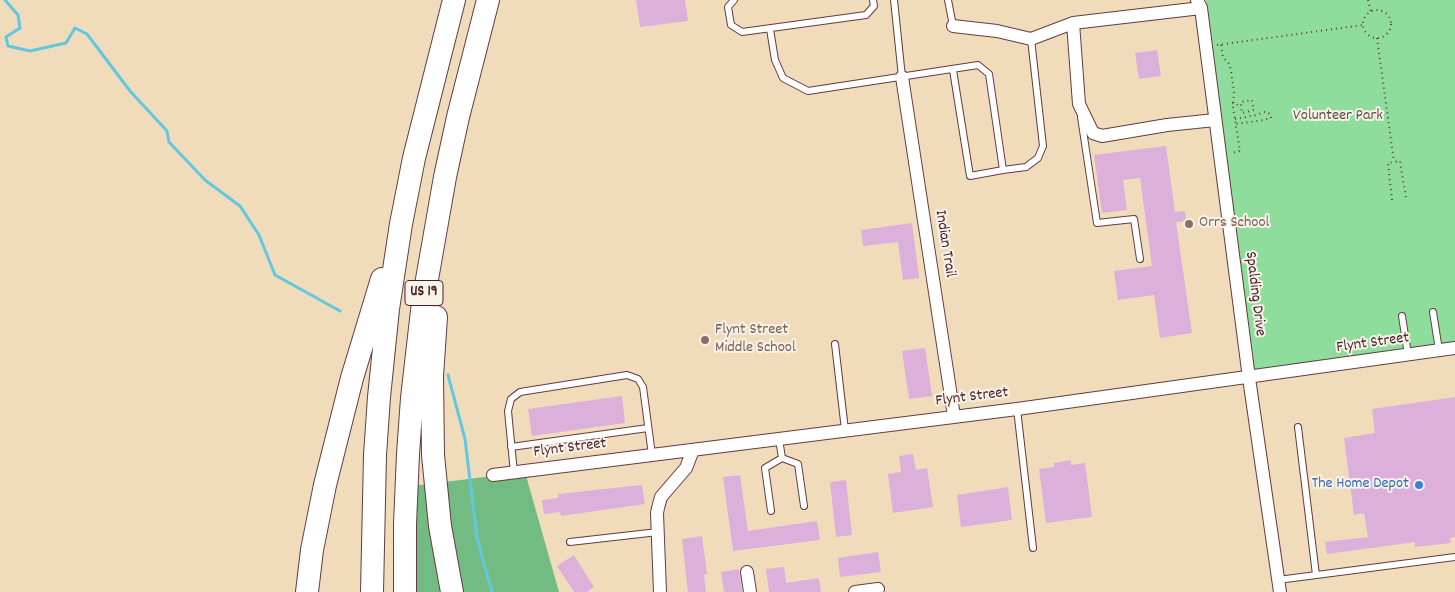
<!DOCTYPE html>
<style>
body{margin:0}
canvas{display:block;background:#f0dcbb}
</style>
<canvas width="1455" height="592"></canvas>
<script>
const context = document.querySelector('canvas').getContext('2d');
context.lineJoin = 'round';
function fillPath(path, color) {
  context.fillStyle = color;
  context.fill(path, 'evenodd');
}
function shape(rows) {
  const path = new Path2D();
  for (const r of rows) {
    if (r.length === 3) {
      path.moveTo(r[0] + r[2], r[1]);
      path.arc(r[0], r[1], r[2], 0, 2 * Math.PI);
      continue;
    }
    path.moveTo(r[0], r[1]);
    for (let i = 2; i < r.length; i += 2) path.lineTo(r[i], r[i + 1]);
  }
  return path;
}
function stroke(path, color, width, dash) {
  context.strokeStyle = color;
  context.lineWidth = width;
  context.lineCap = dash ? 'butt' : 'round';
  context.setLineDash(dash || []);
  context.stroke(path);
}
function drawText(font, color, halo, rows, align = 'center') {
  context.font = font + ' Dekko,sans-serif';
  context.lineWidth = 4;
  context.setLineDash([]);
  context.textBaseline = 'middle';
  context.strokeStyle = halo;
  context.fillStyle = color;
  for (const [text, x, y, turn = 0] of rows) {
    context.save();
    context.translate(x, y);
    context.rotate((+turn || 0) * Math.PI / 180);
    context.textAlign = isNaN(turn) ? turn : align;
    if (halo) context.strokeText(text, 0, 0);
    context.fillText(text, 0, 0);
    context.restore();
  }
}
fillPath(shape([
 [1206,0,1455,0,1455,347,1255,378]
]), '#8edd9c');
fillPath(shape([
 [525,472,559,592,394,592,396,488]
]), '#72bc84');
stroke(shape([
 [5,0,18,15,20,28,6,37,8,46,30,51,66,43,75,28,87,34,130,91,167,131,169,142,205,180,240,206,259,235,275,275,340,311],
 [448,375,465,439,477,538,492,592]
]), '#62c8df', 3);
fillPath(shape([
 [636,0,685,0,688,21,640,27],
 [1157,50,1161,76,1139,79,1135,53],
 [1166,146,1175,212,1185,211,1186,221,1176,222,1192,333,1160,338,1154,295,1118,300,1114,271,1152,266,1140,178,1123,180,1127,210,1102,213,1094,155],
 [912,223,919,278,903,280,898,242,863,246,861,230],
 [925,348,932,396,909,399,902,351],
 [622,396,625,423,532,436,528,409],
 [1455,397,1455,537,1450,538,1451,543,1415,547,1415,542,1327,554,1325,542,1368,537,1364,513,1354,515,1344,438,1375,433,1372,409],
 [913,454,916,470,927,468,933,507,893,513,888,474,901,472,899,456],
 [1071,460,1071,465,1085,463,1092,517,1046,523,1039,469,1054,467,1054,463],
 [740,475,748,531,817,521,820,540,733,551,723,477],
 [846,480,852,535,836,537,830,482],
 [642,485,645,504,561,516,560,512,544,514,542,500,558,498,558,494],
 [1008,487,1012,520,961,527,957,495],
 [702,536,707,574,704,575,706,592,688,592,682,539],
 [878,552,881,572,840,577,838,558],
 [574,555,594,587,587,592,574,592,557,566],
 [784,567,786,583,819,578,821,592,769,592,766,569],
 [739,569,742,592,724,592,721,572]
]), '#ddb0db');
const lane = shape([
 [734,0,728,7,731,25,742,32,866,15,874,6,873,0],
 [894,0,902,77],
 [948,0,953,26],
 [770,29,775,60,783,78,808,91,978,65,989,74,1003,170,970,176,953,70],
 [1081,117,1097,223,1134,219,1140,259],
 [1003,170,1026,167,1038,158,1043,146,1031,39],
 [1433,312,1439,350],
 [1402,316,1408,355],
 [835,344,845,430],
 [1017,409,1033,548],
 [1298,427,1316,575],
 [779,439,782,458,798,464,804,506],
 [511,447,648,428],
 [514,473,508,411,511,399,520,392,627,375,638,379,643,387,652,455],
 [771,511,765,468,782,458],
 [570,542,658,532],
 [1278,580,1455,557]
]);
const street = shape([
 [1197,0,1201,8,1249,378,1280,592],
 [1073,23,1079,104,1093,133,1102,136,1167,125,1215,120],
 [953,26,997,31,1031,39,1073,23,1201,8],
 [902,77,954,416],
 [493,475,1017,409,1455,348],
 [747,572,750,592],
 [660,592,657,513,658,508,661,497,686,468,693,450],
 [855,592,878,589]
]);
const highway = shape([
 [436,317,432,376,433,455,440,526,452,592],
 [307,592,312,550,325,485,352,378,382,279],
 [372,592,375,455,379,397,388,309,401,224,414,158,454,0],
 [405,592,405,524,408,454,412,398,423,302,445,177,458,117,488,0]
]);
stroke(lane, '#633b41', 8);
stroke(street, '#633b41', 14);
stroke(highway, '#633b41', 24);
stroke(shape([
 [1368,0,1371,12],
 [1377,24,14],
 [1377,38,1394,162],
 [1217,45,1363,25],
 [1221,45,1223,57,1230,65,1234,91,1233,108,1240,151,1231,153],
 [1232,103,1241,106,1241,102,1252,100,1254,110,1242,113,1241,106],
 [1235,119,1257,115,1263,112,1267,112,1271,115,1271,118,1264,120,1236,124],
 [1392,200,1388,163,1400,161,1406,198]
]), '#633b41', 2, [1, 4]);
stroke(lane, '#fff', 6);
stroke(street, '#fff', 12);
stroke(highway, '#fff', 22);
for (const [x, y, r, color] of [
 [1189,224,5,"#8d6e63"],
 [705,340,5,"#8d6e63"],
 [1419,485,5,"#3f7fe0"]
]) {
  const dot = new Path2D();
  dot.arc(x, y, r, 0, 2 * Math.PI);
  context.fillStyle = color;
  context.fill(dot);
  stroke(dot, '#f7f3e8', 2);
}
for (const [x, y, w] of [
 [424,293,38]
]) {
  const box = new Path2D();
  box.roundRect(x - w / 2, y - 12.5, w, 25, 4);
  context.fillStyle = '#f7f3e8';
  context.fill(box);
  stroke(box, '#4a1f2b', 1);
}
drawText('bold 15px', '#4a1f2b', null, [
 ["US 19",424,293]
]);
drawText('16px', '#5b4e47', '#f7f3e8', [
 ["Volunteer Park",1338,117]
]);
drawText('16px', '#785e54', '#f7f3e8', [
 ["Orrs School",1199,224],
 ["Flynt Street",715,331],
 ["Middle School",715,349]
], 'left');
drawText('16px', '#4a1f2b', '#f7f3e8', [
 ["Indian Trail",944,244,81],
 ["Spalding Drive",1254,294,83],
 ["Flynt Street",1373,344,-8],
 ["Flynt Street",972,398,-7],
 ["Flynt Street",570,449,-7]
]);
drawText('16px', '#366cbe', '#f7f3e8', [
 ["The Home Depot",1409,485]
], 'right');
</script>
